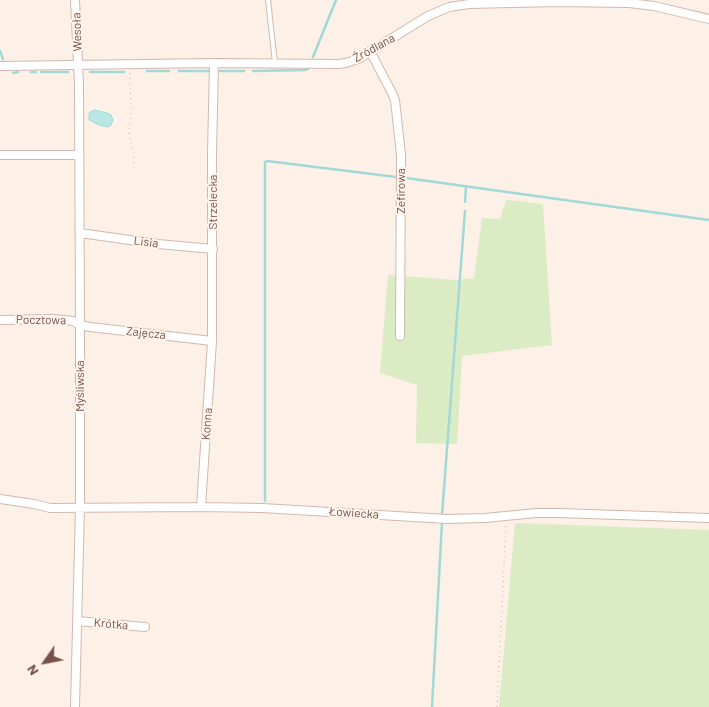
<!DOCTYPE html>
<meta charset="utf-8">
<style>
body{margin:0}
#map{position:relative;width:709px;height:707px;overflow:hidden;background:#fdf0e6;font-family:Barlow,sans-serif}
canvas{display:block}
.north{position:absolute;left:20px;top:637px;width:50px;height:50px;-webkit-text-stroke:4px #fff5ed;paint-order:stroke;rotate:237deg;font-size:14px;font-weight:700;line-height:20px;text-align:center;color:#77524a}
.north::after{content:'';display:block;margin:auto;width:18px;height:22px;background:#77524a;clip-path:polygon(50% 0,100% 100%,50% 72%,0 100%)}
</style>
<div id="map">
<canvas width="709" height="707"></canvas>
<div class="north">N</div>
</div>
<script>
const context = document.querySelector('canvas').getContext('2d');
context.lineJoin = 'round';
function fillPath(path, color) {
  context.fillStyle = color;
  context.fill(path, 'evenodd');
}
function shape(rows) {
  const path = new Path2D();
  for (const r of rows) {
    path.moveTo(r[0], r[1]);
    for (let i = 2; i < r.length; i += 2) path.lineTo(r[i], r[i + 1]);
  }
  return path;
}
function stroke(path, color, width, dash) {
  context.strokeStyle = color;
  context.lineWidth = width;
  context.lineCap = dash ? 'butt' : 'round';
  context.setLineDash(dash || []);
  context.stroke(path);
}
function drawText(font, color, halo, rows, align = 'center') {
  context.font = font + ' Barlow,sans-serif';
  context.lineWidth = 4;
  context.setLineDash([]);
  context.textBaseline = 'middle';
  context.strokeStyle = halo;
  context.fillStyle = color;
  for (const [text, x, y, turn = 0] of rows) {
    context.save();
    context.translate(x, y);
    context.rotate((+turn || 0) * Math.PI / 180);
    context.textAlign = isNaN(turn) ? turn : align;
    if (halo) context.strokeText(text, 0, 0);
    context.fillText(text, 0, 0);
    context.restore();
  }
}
fillPath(shape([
 [506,200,543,204,552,345,462,356,457,444,416,443,417,385,380,373,388,275,456,280,474,278,482,218,500,219],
 [515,523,709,530,709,707,499,707]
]), '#dbebc4');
const water = shape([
 [95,110,107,113,111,115,113,120,111,125,108,127,99,125,89,120,89,114,90,112,95,110]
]);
fillPath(water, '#bae7e5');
stroke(water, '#a0d9d7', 1);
stroke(shape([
 [0,51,3,59],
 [313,57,336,0],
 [147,71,169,71],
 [179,71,208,71],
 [220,71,244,71],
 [253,71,305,70,308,69],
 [31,72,36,72],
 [41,72,68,72],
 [90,72,124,72],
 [13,73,18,72],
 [406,178,709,220],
 [465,202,466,186],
 [265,501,265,162,267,161,396,177],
 [442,515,465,211],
 [432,707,442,522]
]), '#a0d9d7', 2.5);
const service = shape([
 [268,0,275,63]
]);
const minor = shape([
 [370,51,392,93,395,100,401,155,400,336],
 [0,66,214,63,338,64,346,63,360,58,428,16,449,7,469,4,556,2,629,3,654,6,709,19],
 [0,155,79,155],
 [80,233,158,244,213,249],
 [0,320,53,319,64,320,73,321,80,325,90,327,212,341],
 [0,499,34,504,50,508,201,507,262,508,447,519,485,518,536,513,558,513,709,518],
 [201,507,212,341,212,154,214,63],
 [77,621,145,627],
 [75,707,80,507,80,325,79,83,75,0]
]);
stroke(service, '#d1b8ae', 6);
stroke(minor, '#d1b8ae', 10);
stroke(shape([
 [130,73,131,109,129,132,134,157,134,170],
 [497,707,506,523]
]), '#d8aca0', 1, [1, 4]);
stroke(service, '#fff', 4);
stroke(minor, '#fff', 8);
drawText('12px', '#77524a', '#fff5ed', [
 ["Wesoła",77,32,-92],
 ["Źródlana",374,48,-29],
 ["Zefirowa",401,191,-90],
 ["Strzelecka",213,202,-90],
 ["Lisia",146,242,8],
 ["Pocztowa",41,320,1],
 ["Zajęcza",146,333,6],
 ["Myśliwska",80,386,-90],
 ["Konna",207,424,-86],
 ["Łowiecka",354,513,4],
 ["Krótka",111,624,5]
]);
</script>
